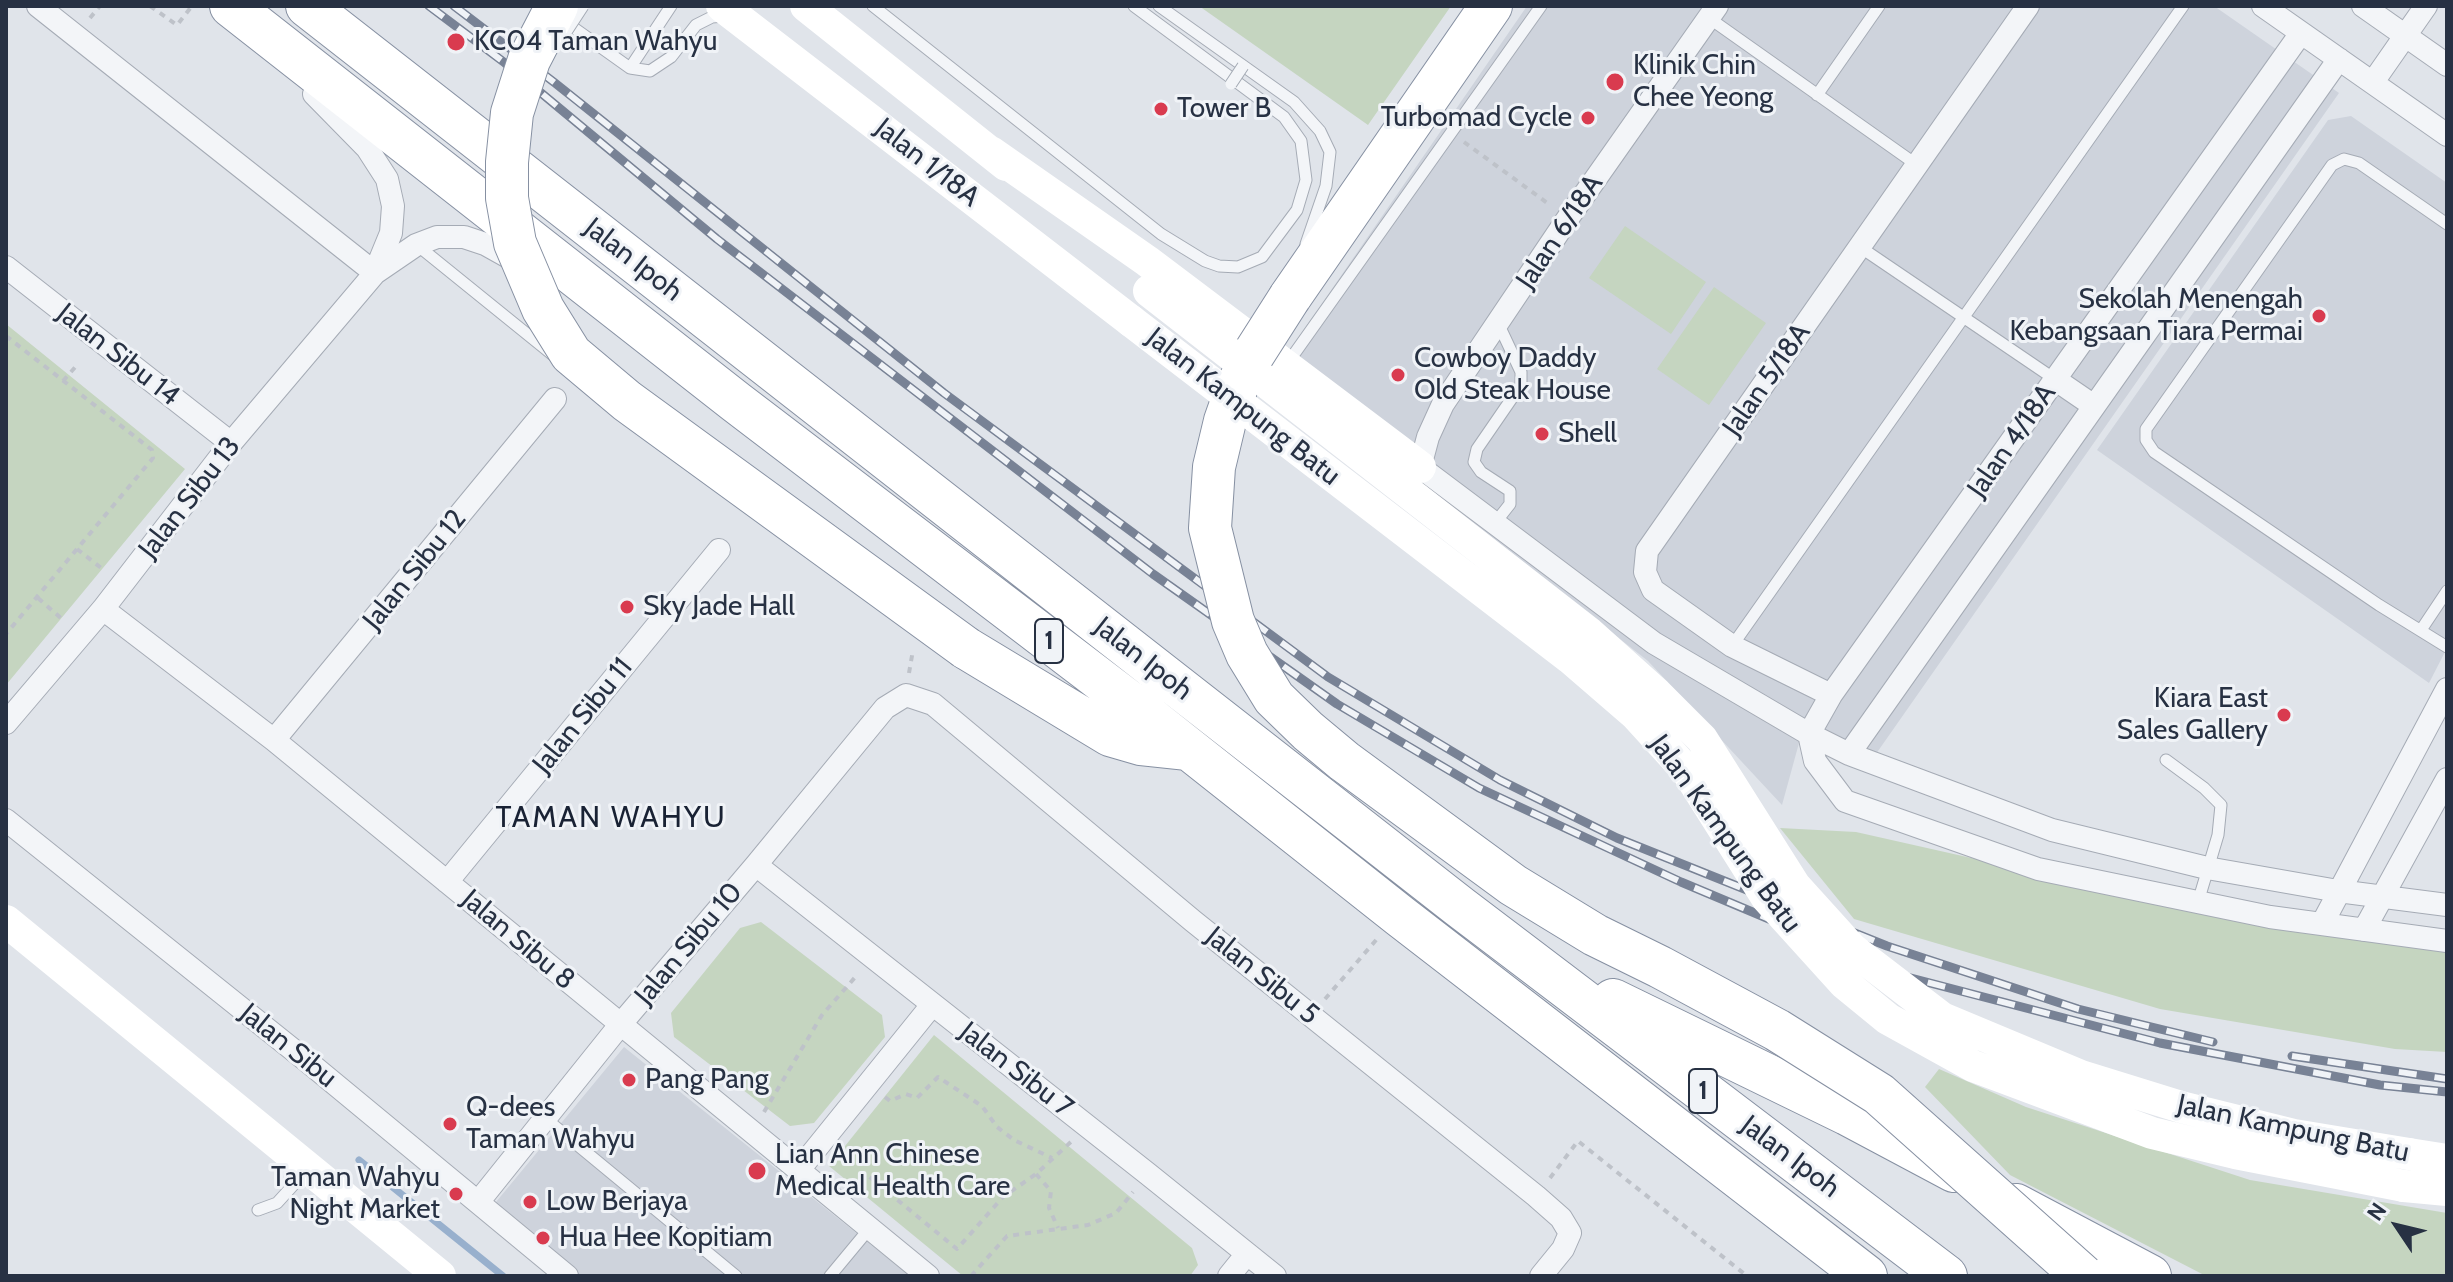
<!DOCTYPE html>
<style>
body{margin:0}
#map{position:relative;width:2453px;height:1282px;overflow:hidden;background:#e0e4ea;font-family:Cabin,sans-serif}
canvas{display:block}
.frame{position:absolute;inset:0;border:8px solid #273143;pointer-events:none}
.north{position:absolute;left:2357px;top:1186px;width:80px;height:80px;-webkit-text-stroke:6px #f0f3f7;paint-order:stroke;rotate:305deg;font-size:22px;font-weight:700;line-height:32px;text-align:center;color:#273143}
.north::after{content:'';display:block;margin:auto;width:28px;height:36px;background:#273143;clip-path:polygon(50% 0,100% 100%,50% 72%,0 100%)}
</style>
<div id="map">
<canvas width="2453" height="1282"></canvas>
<div class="frame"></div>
<div class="north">N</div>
</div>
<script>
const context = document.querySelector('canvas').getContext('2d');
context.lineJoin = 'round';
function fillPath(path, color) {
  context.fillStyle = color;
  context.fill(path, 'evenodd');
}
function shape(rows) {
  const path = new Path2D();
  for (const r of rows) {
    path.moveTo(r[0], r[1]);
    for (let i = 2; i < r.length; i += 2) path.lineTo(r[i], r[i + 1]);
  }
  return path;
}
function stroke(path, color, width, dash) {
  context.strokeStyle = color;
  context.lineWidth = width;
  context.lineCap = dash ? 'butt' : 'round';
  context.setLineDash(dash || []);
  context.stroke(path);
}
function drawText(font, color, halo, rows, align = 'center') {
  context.font = font + ' Cabin,sans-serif';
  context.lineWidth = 6;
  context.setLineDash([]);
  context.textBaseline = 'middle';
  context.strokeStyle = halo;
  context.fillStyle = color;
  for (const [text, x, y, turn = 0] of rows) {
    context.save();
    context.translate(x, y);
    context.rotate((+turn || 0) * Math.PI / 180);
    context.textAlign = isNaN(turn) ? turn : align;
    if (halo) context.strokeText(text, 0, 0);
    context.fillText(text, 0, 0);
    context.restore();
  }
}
fillPath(shape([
 [1527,6,2214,6,2339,93,1864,771,1799,743,1782,805,1648,661,1276,370],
 [2351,116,2447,183,2447,648,2429,683,2097,450,2328,120],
 [624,1047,910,1276,550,1276,482,1219]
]), '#ced3dc');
fillPath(shape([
 [1199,6,1451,6,1368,125],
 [1625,226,1706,282,1671,334,1589,278],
 [1714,287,1766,323,1709,405,1657,369],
 [6,324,185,469,6,685],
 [1780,828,1856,832,2291,930,2447,951,2447,1052,2395,1049,2160,1009,1854,919],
 [761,922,882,1015,885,1037,814,1123,790,1126,674,1037,671,1013,740,928],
 [934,1035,1192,1248,1198,1265,1190,1276,963,1276,829,1166],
 [1939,1069,2026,1107,2250,1180,2447,1213,2447,1276,2206,1276,2010,1175,1925,1087]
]), '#c5d5c0');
stroke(shape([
 [359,1160,503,1276]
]), '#98b0cd', 7);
const lane = shape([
 [873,6,1161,234,1205,261,1219,266,1238,267,1262,257,1297,210,1306,180,1301,141,1284,117,1134,6],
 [1159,6,1294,102,1320,131,1330,152,1326,186,1306,244],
 [1709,18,1917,165],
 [564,21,630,68,650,71,671,57,696,25,712,17,725,16],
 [630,68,671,6],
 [1817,95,1879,6],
 [2447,224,2359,163,2344,159,2332,165,2146,429,2146,440,2154,452,2379,605,2447,647],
 [417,245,553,355],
 [1860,247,2056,380],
 [1287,364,1541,6],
 [1495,523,1510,504,1510,491,1481,472,1474,462,1477,449,1521,385,1521,372,1498,323],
 [2421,630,2447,591],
 [1732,646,2183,6],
 [2166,760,2204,788,2221,805,2218,835,2198,902],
 [546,1119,736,1276],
 [258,1210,277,1203,306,1171],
 [830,1276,869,1229]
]);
const street = shape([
 [38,6,375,273],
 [1717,6,1568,218,1443,404,1428,437,1420,467,1654,643,1809,734,1849,754,2052,830,2207,868,2338,891,2447,905],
 [2263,6,2447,135],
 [2363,6,2447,65],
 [2373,82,2426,6],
 [314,94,367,148,387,179,393,206,391,233,375,272],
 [6,267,231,443],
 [2056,380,2094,406],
 [103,609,274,740,928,1276],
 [1831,695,1732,646,1653,590,1645,572,1647,551,2028,6],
 [6,723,103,609,231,443,375,273,416,245,437,237,464,237,485,244,519,263],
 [1809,734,1831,695,2301,33],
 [1809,734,1815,761,1845,801,2038,869,2270,917,2447,941],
 [274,740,555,399],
 [1849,754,2339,59],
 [6,820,307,1061,567,1276],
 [756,865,1148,1174,1275,1276],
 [447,882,719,550],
 [2322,924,2447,689],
 [2364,930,2447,779],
 [798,1171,932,1005],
 [479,1201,620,1025,756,865,885,708,906,695,933,704,1193,921,1536,1196,1561,1218,1570,1233,1563,1249,1541,1276],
 [1229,1276,1246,1255]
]);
const highway = shape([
 [231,6,736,402,1136,707,1400,916,1866,1276],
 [307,6,1460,907,1946,1276],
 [1290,297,1491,6],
 [966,648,1110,735,1141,744,1188,749],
 [1613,1000,1847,1114,1954,1171],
 [2016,1205,2150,1276]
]);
stroke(lane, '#a5abb5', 13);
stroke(street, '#a5abb5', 24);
stroke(highway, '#8690a2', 44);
stroke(shape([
 [150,6,177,25,192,6],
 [90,18,100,6],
 [1464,142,1550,205],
 [6,336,152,450,153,458,6,634],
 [63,381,77,365],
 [77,549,105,571],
 [38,598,63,620],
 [909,673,913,650],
 [1325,999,1377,939],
 [885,1097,890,1101,906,1094,917,1098,938,1077,982,1106,997,1127,1014,1140,1052,1158],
 [764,1112,822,1015,858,974],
 [1036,1174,1051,1191,1049,1208,1058,1228],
 [1550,1178,1578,1141,1747,1276],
 [854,1189,866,1174,957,1249,1003,1197,1036,1174,1073,1140],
 [971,1276,1007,1236,1088,1225,1116,1213,1133,1192]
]), '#bec2c9', 4, [6, 6]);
stroke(lane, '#f3f5f8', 11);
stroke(street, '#f3f5f8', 22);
stroke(shape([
 [722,6,1131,321],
 [806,6,1006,165],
 [991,152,1147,261,1420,467],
 [6,921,440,1276],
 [2409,1154,2447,1160],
 [2404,1186,2447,1190]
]), '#fff', 32);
stroke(highway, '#fff', 42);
const rail = shape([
 [429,6,505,63,717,239,1153,574,1337,704,1479,788,1681,882,1907,977,2160,1043,2380,1085,2447,1092],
 [454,6,555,83,944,393,1328,677,1500,780,1617,838,1887,946,2078,1009,2213,1042],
 [2292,1056,2447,1079]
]);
stroke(rail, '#788295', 9);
stroke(rail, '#f0f3f7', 6, [18]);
const laneBridge = shape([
 [566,32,583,6],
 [1231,84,1243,66]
]);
const highwayBridge = shape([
 [557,6,529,60,512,113,507,162,507,198,515,243,543,309,571,354,627,401,966,648],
 [1290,297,1253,355,1238,384,1225,421,1214,467,1210,528,1233,621,1247,654,1274,698,1308,731,1344,761,1513,885,1595,935,1660,967,1777,1030,1879,1094,2083,1276]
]);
stroke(laneBridge, '#a5abb5', 13, []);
stroke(highwayBridge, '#8690a2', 44, []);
stroke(laneBridge, '#f3f5f8', 11);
stroke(shape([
 [1149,291,1589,633,1657,694,1702,739,1795,886,1852,949,1942,1018,2081,1076,2181,1107,2294,1135,2409,1154],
 [1131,321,1570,658,1636,715,1687,771,1767,898,1844,983,1888,1019,1973,1066,2152,1133,2235,1153,2404,1186]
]), '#fff', 32);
stroke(highwayBridge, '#fff', 42);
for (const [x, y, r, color] of [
 [456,42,10,"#d93b4f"],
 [1615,82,10,"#d93b4f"],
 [1161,109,8,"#d93b4f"],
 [1588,118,8,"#d93b4f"],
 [2319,316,8,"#d93b4f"],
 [1398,375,8,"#d93b4f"],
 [1542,434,8,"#d93b4f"],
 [627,607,8,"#d93b4f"],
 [2284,715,8,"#d93b4f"],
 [629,1080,8,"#d93b4f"],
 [450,1124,8,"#d93b4f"],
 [757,1171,10,"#d93b4f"],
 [456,1194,8,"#d93b4f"],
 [530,1202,8,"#d93b4f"],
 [543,1238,8,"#d93b4f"]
]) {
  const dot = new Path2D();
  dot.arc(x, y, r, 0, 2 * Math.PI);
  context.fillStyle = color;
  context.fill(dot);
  stroke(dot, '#f0f3f7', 3);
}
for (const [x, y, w] of [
 [1049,641,28],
 [1703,1091,28]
]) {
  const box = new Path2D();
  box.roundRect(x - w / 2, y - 22, w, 44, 6);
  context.fillStyle = '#f0f3f7';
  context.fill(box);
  stroke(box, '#273143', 2);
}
drawText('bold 26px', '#273143', null, [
 ["1",1049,641],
 ["1",1703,1091]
]);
drawText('28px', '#273143', '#f0f3f7', [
 ["KC04 Taman Wahyu",474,42],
 ["Klinik Chin",1633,66],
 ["Chee Yeong",1633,98],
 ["Tower B",1177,109],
 ["Turbomad Cycle",1572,118,"right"],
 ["Sekolah Menengah",2303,300,"right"],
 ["Kebangsaan Tiara Permai",2303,332,"right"],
 ["Cowboy Daddy",1414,359],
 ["Old Steak House",1414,391],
 ["Shell",1558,434],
 ["Sky Jade Hall",643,607],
 ["Kiara East",2268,699,"right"],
 ["Sales Gallery",2268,731,"right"],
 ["Pang Pang",645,1080],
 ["Q-dees",466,1108],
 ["Taman Wahyu",466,1140],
 ["Lian Ann Chinese",775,1155],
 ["Medical Health Care",775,1187],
 ["Taman Wahyu",440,1178,"right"],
 ["Night Market",440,1210,"right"],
 ["Low Berjaya",546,1202],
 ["Hua Hee Kopitiam",559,1238]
], 'left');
drawText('28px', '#273143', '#f0f3f7', [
 ["Jalan 1/18A",927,163,38],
 ["Jalan 6/18A",1560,232,-56],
 ["Jalan Ipoh",633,260,38],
 ["Jalan Sibu 14",118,355,38],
 ["Jalan 5/18A",1767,380,-55],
 ["Jalan Kampung Batu",1243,407,38],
 ["Jalan 4/18A",2012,441,-55],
 ["Jalan Sibu 13",190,498,-52],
 ["Jalan Sibu 12",415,570,-51],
 ["Jalan Ipoh",1143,659,38],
 ["Jalan Sibu 11",583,716,-51],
 ["Jalan Kampung Batu",1725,834,54],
 ["Jalan Sibu 8",518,940,40],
 ["Jalan Sibu 10",689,944,-50],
 ["Jalan Sibu 5",1262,976,39],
 ["Jalan Sibu",288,1046,39],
 ["Jalan Sibu 7",1016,1070,38],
 ["Jalan Kampung Batu",2293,1129,12],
 ["Jalan Ipoh",1790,1157,37]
]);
context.letterSpacing = '2px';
drawText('30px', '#192234', '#f0f3f7', [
 ["TAMAN WAHYU",611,818]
]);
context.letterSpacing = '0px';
</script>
